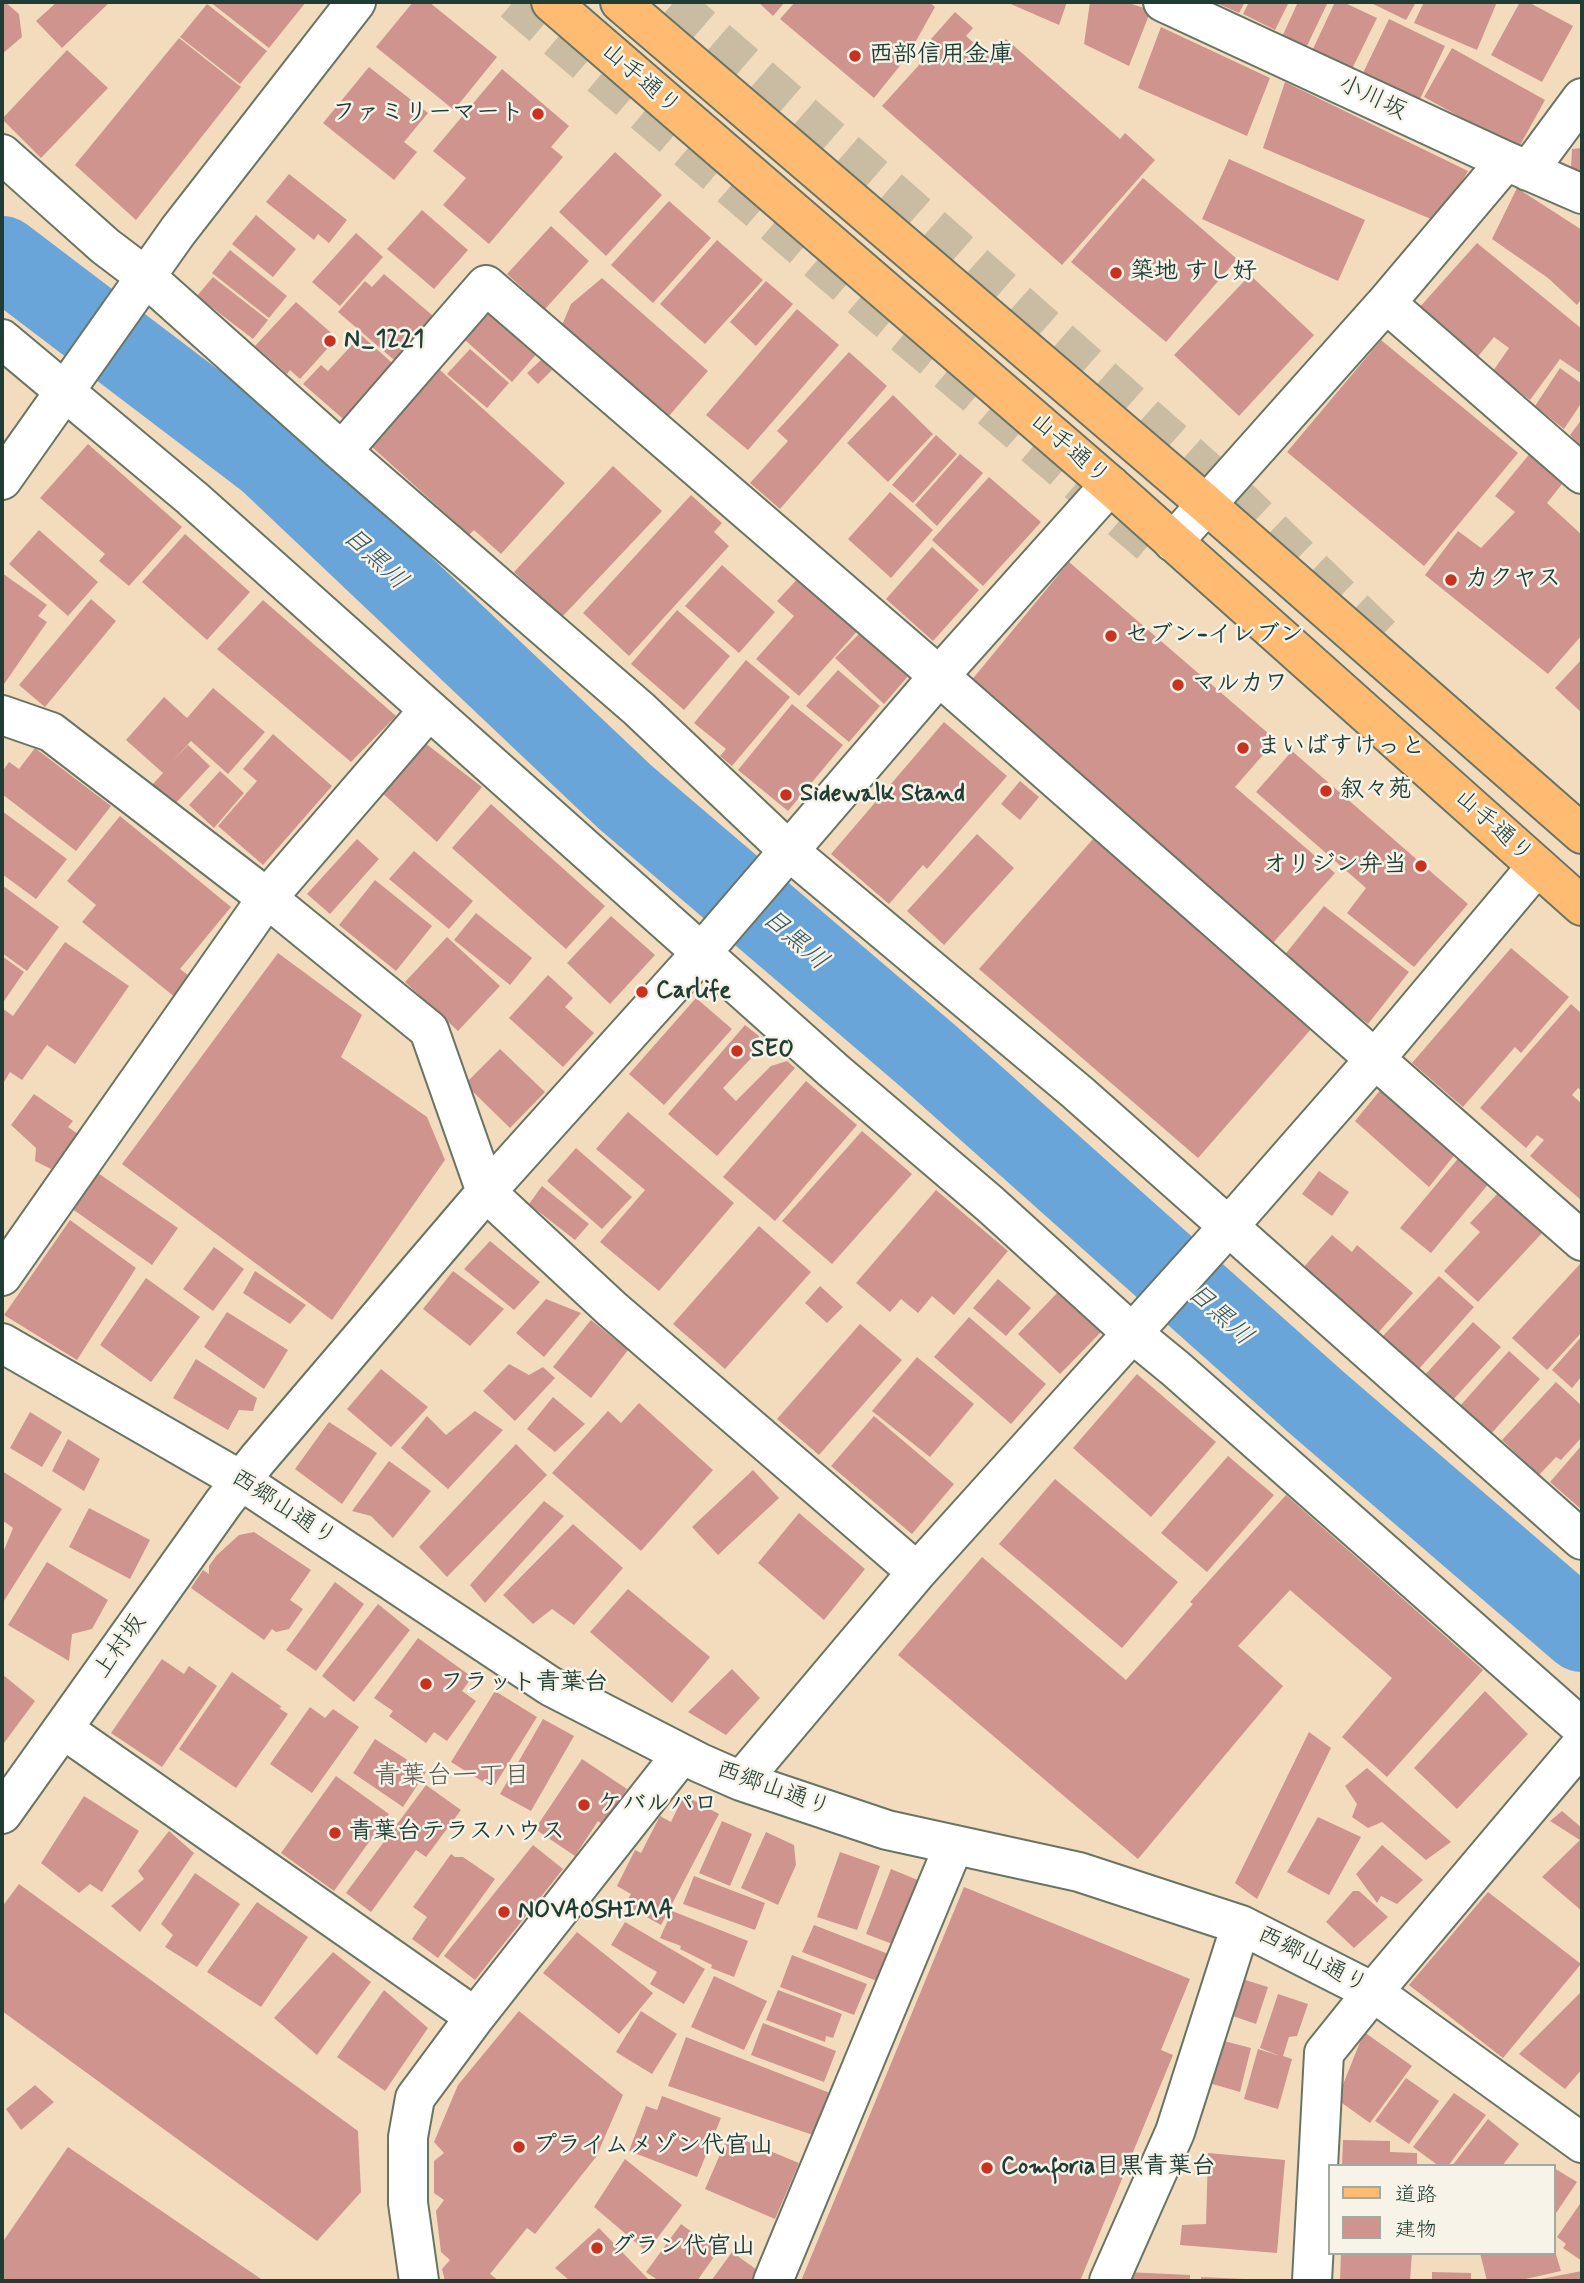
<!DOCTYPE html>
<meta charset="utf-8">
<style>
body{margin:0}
#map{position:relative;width:1584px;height:2283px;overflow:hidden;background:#f3dcbe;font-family:Mynerve,"Klee One",sans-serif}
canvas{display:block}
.frame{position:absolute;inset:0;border:4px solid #1f3d34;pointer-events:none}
.legend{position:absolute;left:1328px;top:2164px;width:228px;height:91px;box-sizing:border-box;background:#f7f3e8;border:2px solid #a1aaa0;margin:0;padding:9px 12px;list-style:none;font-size:21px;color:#1f3d34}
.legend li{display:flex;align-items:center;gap:14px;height:35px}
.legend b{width:35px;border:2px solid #a1aaa0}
</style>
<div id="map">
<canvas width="1584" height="2283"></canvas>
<div class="frame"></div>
<ul class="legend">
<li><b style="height:9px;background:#febb71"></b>道路</li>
<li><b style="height:19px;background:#cf948d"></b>建物</li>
</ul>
</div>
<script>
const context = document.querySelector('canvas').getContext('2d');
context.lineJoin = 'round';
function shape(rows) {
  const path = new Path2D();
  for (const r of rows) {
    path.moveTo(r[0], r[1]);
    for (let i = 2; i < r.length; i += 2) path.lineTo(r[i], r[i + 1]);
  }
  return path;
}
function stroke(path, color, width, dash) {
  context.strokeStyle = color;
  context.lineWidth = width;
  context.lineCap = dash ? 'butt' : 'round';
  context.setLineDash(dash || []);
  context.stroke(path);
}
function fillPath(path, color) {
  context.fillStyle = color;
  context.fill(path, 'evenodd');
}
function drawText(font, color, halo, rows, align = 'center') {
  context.font = font + ' Mynerve,"Klee One",sans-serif';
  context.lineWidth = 5;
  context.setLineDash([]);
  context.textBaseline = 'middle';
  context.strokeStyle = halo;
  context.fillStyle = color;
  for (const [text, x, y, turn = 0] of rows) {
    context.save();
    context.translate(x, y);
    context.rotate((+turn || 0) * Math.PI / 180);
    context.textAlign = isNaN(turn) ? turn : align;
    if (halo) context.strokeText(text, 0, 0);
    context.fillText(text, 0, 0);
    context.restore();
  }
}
stroke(shape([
 [2,257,268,459,625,797,928,1056,1317,1403,1582,1631]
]), '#6aa5da', 82);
fillPath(shape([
 [2,2,5,2,19,14,22,37,2,54],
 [57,2,110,2,62,48,36,21],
 [210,2,306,2,269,48],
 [413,2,429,2,497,57,454,110,376,47],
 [758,2,785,2,773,16],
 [795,2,929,2,935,7,907,57,874,98,780,19],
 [1006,2,1067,2,1059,25],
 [1090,2,1125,2,1151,10,1129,66,1084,44],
 [1214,2,1245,2,1239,13],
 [1249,2,1289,2,1275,30,1243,14],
 [1298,2,1328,2,1305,50,1281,39],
 [1335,2,1343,2,1377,18,1352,69,1312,51],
 [1369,2,1416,2,1406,20],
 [1424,2,1497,2,1477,50,1414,23],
 [1520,2,1528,2,1573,26,1542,82,1491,55],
 [207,4,267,51,240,84,180,37],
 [955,12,973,28,966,36,990,57,1006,39,1120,139,1125,133,1155,160,1062,265,882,106,937,45,931,39],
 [1389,19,1445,46,1419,101,1362,75],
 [1161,27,1270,78,1247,136,1138,88],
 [179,38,241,87,136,220,75,165],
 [1452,48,1545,100,1518,149,1424,97],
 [67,50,108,88,41,158,2,119],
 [369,67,428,113,404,142,417,152,394,180,323,123],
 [502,69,569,126,551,147,563,157,489,244,443,205,466,178,433,151],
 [1285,82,1468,171,1438,222,1263,148],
 [1582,148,1582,171,1571,169,1572,149],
 [615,152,662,195,606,256,559,212],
 [1229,159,1365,220,1338,281,1202,219],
 [289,174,347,220,329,243,318,234,314,240,266,202],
 [1143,178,1237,259,1166,342,1071,262],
 [1517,188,1582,230,1582,298,1577,305,1548,278,1492,239],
 [669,201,711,238,653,303,611,265],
 [422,210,468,250,434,289,387,249],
 [256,215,296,249,273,277,232,244],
 [551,226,589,261,545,309,507,274],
 [356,233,383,257,340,306,312,282],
 [717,240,763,280,705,344,660,304],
 [1477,243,1582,329,1582,374,1560,359,1530,400,1493,371,1509,348,1494,337,1476,359,1419,308],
 [230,250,287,296,269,318,212,273],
 [384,274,439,321,400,365,338,312,365,281,372,287],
 [1250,275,1314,335,1239,416,1174,355],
 [213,277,268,320,253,339,197,296],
 [602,278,708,371,668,417,562,325,571,304],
 [766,281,793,304,756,346,730,322],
 [296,302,337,338,300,379,290,370,287,374,255,346],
 [493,309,540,350,512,382,465,340],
 [797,309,839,345,748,450,706,415],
 [361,335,399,369,349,424,303,384,321,365,328,371],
 [1381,340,1518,453,1424,566,1287,452],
 [470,349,509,383,487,408,447,374],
 [849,352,887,386,780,509,750,483,788,441,777,431],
 [542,359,552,370,538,384,527,373],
 [1560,368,1582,384,1582,402,1564,429,1535,406],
 [440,370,565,483,501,554,474,530,469,535,371,446],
 [893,395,933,434,888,482,847,443],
 [1582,419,1582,448,1570,435],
 [936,435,957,454,913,503,892,485],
 [88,444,182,527,129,586,99,561,105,554,40,498],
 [1536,446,1570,474,1547,503,1582,535,1582,635,1548,674,1425,575,1458,531,1481,548,1515,512,1495,496],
 [960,454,983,473,937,526,915,505],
 [613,466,662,511,562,617,514,572],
 [989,477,1041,522,983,586,932,540],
 [890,492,933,530,891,578,848,539],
 [691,495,722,523,714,532,729,546,629,656,583,613],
 [39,530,98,582,68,616,9,564],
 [185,534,250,592,207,640,142,582],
 [932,547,979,590,933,641,886,599],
 [1069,562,1276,740,1235,787,1335,873,1272,944,970,682],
 [722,565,775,612,739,653,685,606],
 [2,573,47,605,38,616,47,622,2,687],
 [802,574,861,627,799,696,756,659,794,616,777,601],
 [91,599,116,621,45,707,19,685],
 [263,600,396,716,351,762,217,649],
 [677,610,730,656,684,710,631,664],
 [863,630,909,675,884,704,835,658],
 [1582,659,1582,713,1555,688],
 [746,660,790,697,732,766,720,756,726,749,694,723],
 [838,670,880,706,849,742,806,706],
 [213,688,265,732,228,774,191,741,170,764,188,745,210,766,174,805,152,785,163,773,126,740,164,697,187,718],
 [792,704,843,745,788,811,738,770],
 [944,722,1007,776,927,869,923,865,889,904,831,854],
 [273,734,332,786,263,865,218,826,257,781,243,769],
 [425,743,482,787,437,842,381,792],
 [35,748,111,806,76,851,2,794,2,772,9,762,19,769],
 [1292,751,1468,904,1414,967,1347,913,1366,888,1256,792],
 [220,771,244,793,214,828,189,805],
 [1020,781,1039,797,1020,820,1001,804],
 [491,804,605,906,566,949,452,848],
 [2,811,67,859,36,899,2,874],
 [120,816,231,907,180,969,192,978,176,998,82,922,96,905,67,881],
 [977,834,1014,868,944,945,907,911],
 [357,839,379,859,330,914,307,894],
 [1093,839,1312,1028,1198,1158,979,969],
 [414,851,473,901,449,929,389,879],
 [375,880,432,926,396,971,339,925],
 [2,885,59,927,27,971,2,953],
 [1324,906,1409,972,1368,1024,1283,957],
 [476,913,532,958,510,985,454,940],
 [611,916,655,955,610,1004,567,963],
 [447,937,500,986,458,1031,405,982],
 [65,942,129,986,75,1064,47,1045,22,1080,10,1072,2,1085,2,1008,13,1016],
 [1511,948,1569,997,1521,1053,1515,1047,1463,1107,1412,1063],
 [278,953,362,1015,341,1057,427,1117,445,1160,332,1320,122,1164],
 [2,956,24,972,2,1004],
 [548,975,573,998,565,1007,594,1033,563,1067,509,1018],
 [696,998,732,1029,664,1105,629,1074],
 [1571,1004,1582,1014,1582,1091,1578,1088,1572,1095,1582,1104,1581,1200,1530,1156,1544,1140,1537,1135,1526,1148,1480,1108],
 [745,1025,759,1036,757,1052,723,1088,736,1101,771,1066,787,1061,795,1068,717,1156,668,1114],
 [500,1049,545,1092,510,1128,465,1084],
 [806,1081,857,1125,775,1221,723,1177],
 [1382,1088,1456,1153,1429,1187,1355,1121],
 [34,1094,73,1121,68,1127,78,1134,51,1169,35,1161,36,1148,11,1125],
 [628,1112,734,1203,659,1291,600,1242,645,1190,596,1149],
 [862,1131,912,1174,832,1264,782,1221],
 [576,1148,632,1197,602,1229,547,1181],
 [1461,1155,1490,1182,1431,1253,1400,1228],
 [92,1169,178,1228,152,1265,68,1206],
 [1319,1171,1349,1192,1332,1216,1302,1194],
 [542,1186,589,1224,575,1240,529,1204],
 [936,1190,1008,1251,954,1315,932,1296,918,1313,901,1299,890,1312,856,1283],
 [1499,1192,1543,1232,1478,1302,1444,1271,1480,1232,1470,1223],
 [70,1220,136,1268,77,1360,4,1315],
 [759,1226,811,1272,725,1369,673,1324],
 [1332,1235,1352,1252,1357,1245,1413,1293,1378,1333,1303,1268],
 [490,1241,540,1282,514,1310,464,1269],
 [214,1247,244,1269,213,1311,183,1289],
 [1580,1264,1582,1266,1582,1332,1547,1370,1512,1338],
 [255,1271,306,1305,290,1324,243,1293],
 [453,1271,504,1309,470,1346,423,1309],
 [1439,1276,1474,1307,1417,1371,1381,1338],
 [146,1278,200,1317,151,1382,100,1345],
 [998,1279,1031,1308,1006,1336,973,1308],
 [820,1286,843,1307,827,1323,805,1303],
 [1059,1291,1102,1331,1060,1374,1018,1334],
 [546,1299,581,1313,544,1357,516,1333],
 [227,1312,288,1350,264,1389,204,1347],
 [969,1317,1046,1384,1011,1424,934,1357],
 [591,1320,628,1350,591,1398,553,1367],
 [1473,1322,1501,1347,1452,1401,1424,1376],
 [860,1324,902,1360,819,1455,777,1419],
 [1582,1336,1582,1376,1572,1388,1552,1370],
 [1509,1351,1540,1379,1490,1435,1459,1407],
 [917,1357,974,1404,930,1457,872,1411],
 [196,1359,257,1398,253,1411,239,1410,228,1430,173,1398],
 [509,1364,529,1375,543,1367,555,1378,515,1421,483,1391],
 [381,1369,428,1407,391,1447,347,1409],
 [1137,1374,1216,1442,1151,1517,1073,1448],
 [1556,1382,1582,1406,1582,1437,1561,1460,1556,1457,1539,1475,1502,1440],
 [553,1397,585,1424,555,1452,527,1429],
 [639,1403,713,1470,641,1551,552,1473,608,1411,621,1423],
 [475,1411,503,1430,448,1489,401,1448,427,1416,446,1435],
 [30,1412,62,1432,42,1467,10,1448],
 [874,1416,954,1484,912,1534,831,1466],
 [329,1422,377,1453,342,1504,295,1469],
 [68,1439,100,1459,84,1491,52,1471],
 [516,1444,547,1475,447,1577,419,1547],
 [1582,1445,1582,1510,1550,1482],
 [1228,1456,1274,1495,1207,1572,1161,1533],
 [389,1461,431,1491,393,1538,371,1516,352,1511],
 [753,1470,779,1498,718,1555,692,1527],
 [2,1471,62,1509,2,1604,2,1555,13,1528,2,1520],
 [1055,1479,1178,1582,1122,1648,999,1544],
 [1286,1495,1483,1670,1387,1777,1342,1737,1392,1678,1290,1590,1238,1646,1283,1686,1138,1859,898,1655,982,1557,1126,1680,1193,1604,1190,1602],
 [544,1501,564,1516,485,1603,470,1585],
 [89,1508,150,1540,130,1579,69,1547],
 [799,1513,865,1569,824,1620,758,1563],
 [573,1524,623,1568,574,1625,552,1609,533,1624,503,1595],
 [254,1532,311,1570,290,1600,303,1609,289,1629,276,1632,272,1629,264,1640,191,1588,203,1570,209,1574,209,1566,217,1555,239,1535],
 [47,1562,108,1600,92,1629,72,1634,69,1661,8,1625],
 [335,1582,364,1604,316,1671,286,1650],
 [628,1589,710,1657,672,1703,590,1632],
 [378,1604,410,1630,354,1702,322,1676],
 [418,1638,472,1677,462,1691,476,1701,447,1741,434,1732,426,1743,389,1716,393,1711,374,1698],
 [162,1659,184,1674,189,1666,217,1686,162,1767,111,1733],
 [732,1669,760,1698,726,1735,688,1712],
 [232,1672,282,1707,279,1708,288,1714,236,1788,179,1749],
 [2,1674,35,1701,4,1743,2,1741],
 [495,1691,537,1717,493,1788,451,1762],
 [1485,1691,1528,1734,1457,1809,1414,1768],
 [310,1707,325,1718,333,1709,359,1727,312,1793,270,1764],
 [543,1719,574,1736,531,1811,500,1794],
 [1309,1732,1331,1748,1257,1899,1235,1883],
 [375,1739,426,1772,403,1807,353,1773],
 [582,1759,627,1789,603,1825,598,1821,575,1856,535,1829],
 [1367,1768,1451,1842,1426,1860,1382,1822,1368,1828,1352,1817,1357,1804,1345,1786],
 [336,1776,389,1814,334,1891,281,1853],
 [426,1785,461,1810,426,1857,416,1850,371,1912,346,1893],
 [684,1795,719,1814,661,1925,625,1905,631,1894,617,1886,635,1850,641,1853,660,1816,671,1822],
 [84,1796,139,1831,102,1892,90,1884,79,1893,41,1863],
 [1562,1811,1582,1828,1582,1911,1542,1877,1580,1840,1550,1821],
 [1318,1817,1361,1837,1329,1895,1287,1872],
 [722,1821,752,1834,730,1886,699,1873],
 [169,1831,194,1853,140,1932,111,1906,144,1879,138,1871],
 [766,1832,794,1845,796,1865,778,1905,741,1888],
 [533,1845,563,1869,475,1980,444,1956],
 [1382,1845,1423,1880,1397,1904,1381,1896,1377,1903,1356,1874],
 [840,1852,880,1866,857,1930,817,1917],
 [451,1854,455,1857,463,1857,495,1879,438,1958,412,1939,427,1917,413,1907],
 [891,1869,920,1881,895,1945,866,1934],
 [195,1873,240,1904,197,1967,165,1947,173,1935,161,1924],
 [694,1876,765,1903,755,1930,683,1904],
 [19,1884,358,2131,361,2192,317,2241,2,2011,2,1907],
 [964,1887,1190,1979,1161,2050,1173,2055,1080,2281,801,2281],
 [1353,1891,1359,1891,1388,1917,1354,1948,1326,1922],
 [1488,1892,1581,1964,1503,2058,1409,1985],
 [257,1902,308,1937,261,2007,207,1972],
 [672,1911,748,1941,734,1977,711,1968,712,1965,680,1949,681,1946,660,1938],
 [625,1922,705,1969,684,2004,650,1984,657,1972,611,1945],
 [814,1925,896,1957,877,1981,802,1952],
 [577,1932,653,1993,619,2034,543,1973],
 [333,1952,371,1982,317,2055,274,2018],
 [792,1955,867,1984,854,2015,780,1987],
 [714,1976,767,2001,744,2050,691,2027],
 [1242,1979,1268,1987,1256,2024,1230,2015],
 [384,1990,428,2028,385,2091,337,2057],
 [778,1990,842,2014,833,2038,826,2036,825,2042,766,2020],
 [1582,1991,1582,2069,1565,2089,1519,2054],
 [1278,1994,1308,2004,1297,2036,1289,2037,1283,2056,1292,2059,1278,2109,1244,2099,1258,2049,1280,2056,1260,2048],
 [519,2011,623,2095,596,2157,535,2234,527,2228,490,2274,499,2281,445,2281,442,2269,450,2260,441,2252,436,2211,444,2200,434,2193,434,2161,444,2153,434,2142,458,2085],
 [641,2011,677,2034,652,2074,616,2052],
 [763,2023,836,2051,824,2082,751,2055],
 [1364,2032,1412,2066,1370,2123,1342,2103,1342,2087],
 [686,2037,830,2093,816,2136,668,2086],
 [1224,2041,1251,2048,1240,2092,1209,2083,1215,2062,1219,2063],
 [1406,2078,1439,2101,1409,2144,1375,2121],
 [35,2085,54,2102,21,2130,6,2109],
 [1454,2093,1486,2115,1448,2166,1439,2166,1413,2147],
 [662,2096,721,2118,697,2177,629,2151,646,2106,657,2110],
 [1488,2119,1519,2144,1502,2166,1452,2166],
 [729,2134,799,2163,775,2219,705,2189],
 [1343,2140,1390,2141,1390,2152,1417,2153,1417,2166,1342,2166],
 [68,2147,264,2281,2,2281,2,2243],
 [1208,2153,1285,2160,1277,2253,1180,2245,1182,2225,1206,2224],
 [625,2159,682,2205,647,2252,594,2207],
 [1554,2168,1577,2182,1554,2216],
 [1582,2201,1582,2261,1563,2248,1566,2244,1557,2237],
 [681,2224,718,2251,697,2281,659,2281,646,2272],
 [599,2228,650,2281,570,2281,555,2268],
 [1554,2248,1561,2271,1517,2281,1487,2281,1480,2253,1554,2253],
 [732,2252,760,2272,756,2281,711,2281],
 [1341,2253,1412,2253,1410,2281,1340,2281],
 [1582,2271,1582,2281,1542,2281,1541,2279],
 [1126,2272,1190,2275,1190,2281,1126,2281],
 [1432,2272,1471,2273,1471,2281,1432,2281],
 [1201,2277,1245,2279,1245,2281,1201,2281]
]), '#cf948d');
stroke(shape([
 [513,2,1156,550],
 [674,2,907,204,1242,501,1394,647]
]), '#c9bca2', 38, [38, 19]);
const minor = shape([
 [1163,2,1506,161,1582,194],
 [2,154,105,246,146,277,339,449,639,709,789,851,1077,1092,1582,1540],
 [1528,171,1582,98],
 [1386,303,1582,474],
 [2,339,192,498,834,1071,990,1204,1132,1333,1176,1369,1582,1728],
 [342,451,486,285,939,676,1582,1241],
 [2,480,178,231,356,2],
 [1173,542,1386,303,1506,161],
 [2,715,51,732,267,898,429,1030,486,1192,612,1309,917,1572],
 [2,1276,267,898,429,710],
 [2,1343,240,1480,550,1686,700,1763,741,1781,887,1830,1079,1872,1241,1925,1373,1992,1582,2143],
 [63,1729,475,2017],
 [741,1781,917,1572,1228,1227,1375,1059,1537,866],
 [2,1814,224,1502,258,1459,486,1192,702,952,939,676,1110,485],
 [419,2281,408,2203,408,2137,415,2098,475,2017,682,1754],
 [773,2281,954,1845],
 [1109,2281,1175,2132,1241,1925],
 [1312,2281,1324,2053,1373,1992,1582,1744]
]);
const major = shape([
 [551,2,1110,485,1582,906],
 [620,2,1206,504,1582,834]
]);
stroke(minor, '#697564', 42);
stroke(major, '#697564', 42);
stroke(minor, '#fff', 38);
stroke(major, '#febb71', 38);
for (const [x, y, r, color] of [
 [855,56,7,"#c8321e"],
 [538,114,7,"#c8321e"],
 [1116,273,7,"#c8321e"],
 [330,341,7,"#c8321e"],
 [1451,580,7,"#c8321e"],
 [1111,636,7,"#c8321e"],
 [1178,685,7,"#c8321e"],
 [1243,748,7,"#c8321e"],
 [1326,791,7,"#c8321e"],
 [786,795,7,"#c8321e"],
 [1421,866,7,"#c8321e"],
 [642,992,7,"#c8321e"],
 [737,1051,7,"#c8321e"],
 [426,1684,7,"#c8321e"],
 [584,1805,7,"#c8321e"],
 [335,1833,7,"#c8321e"],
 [504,1912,7,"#c8321e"],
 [519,2147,7,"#c8321e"],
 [987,2168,7,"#c8321e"],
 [597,2248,7,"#c8321e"]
]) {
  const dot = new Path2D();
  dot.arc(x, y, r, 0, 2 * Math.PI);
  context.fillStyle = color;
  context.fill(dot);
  stroke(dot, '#f7f3e8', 2.5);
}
drawText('bold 24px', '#1f3d34', '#f7f3e8', [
 ["西部信用金庫",869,56],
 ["ファミリーマート",524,114,"right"],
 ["築地 すし好",1130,273],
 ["N_1221",344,341],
 ["カクヤス",1465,580],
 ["セブン-イレブン",1125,636],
 ["マルカワ",1192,685],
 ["まいばすけっと",1257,748],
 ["叙々苑",1340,791],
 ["Sidewalk Stand",800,795],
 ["オリジン弁当",1407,866,"right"],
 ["Carlife",656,992],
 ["SEO",751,1051],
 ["フラット青葉台",440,1684],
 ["ケバルパロ",598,1805],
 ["青葉台テラスハウス",349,1833],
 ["NOVAOSHIMA",518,1912],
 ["プライムメゾン代官山",533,2147],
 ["Comforia目黒青葉台",1001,2168],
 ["グラン代官山",611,2248]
], 'left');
drawText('24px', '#1f3d34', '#f7f3e8', [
 ["山手通り",640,80,41],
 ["小川坂",1372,99,25],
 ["山手通り",1069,450,41],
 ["山手通り",1493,827,42],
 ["西郷山通り",283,1509,33],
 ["上村坂",121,1647,-55],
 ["西郷山通り",773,1790,20],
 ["西郷山通り",1312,1961,27]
]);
drawText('italic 26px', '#365c66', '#f7f3e8', [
 ["目黒川",374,560,43],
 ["目黒川",794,941,41],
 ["目黒川",1219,1316,42]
]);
drawText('26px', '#5d5b53', '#f7f3e8', [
 ["青葉台一丁目",452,1778]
]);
</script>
